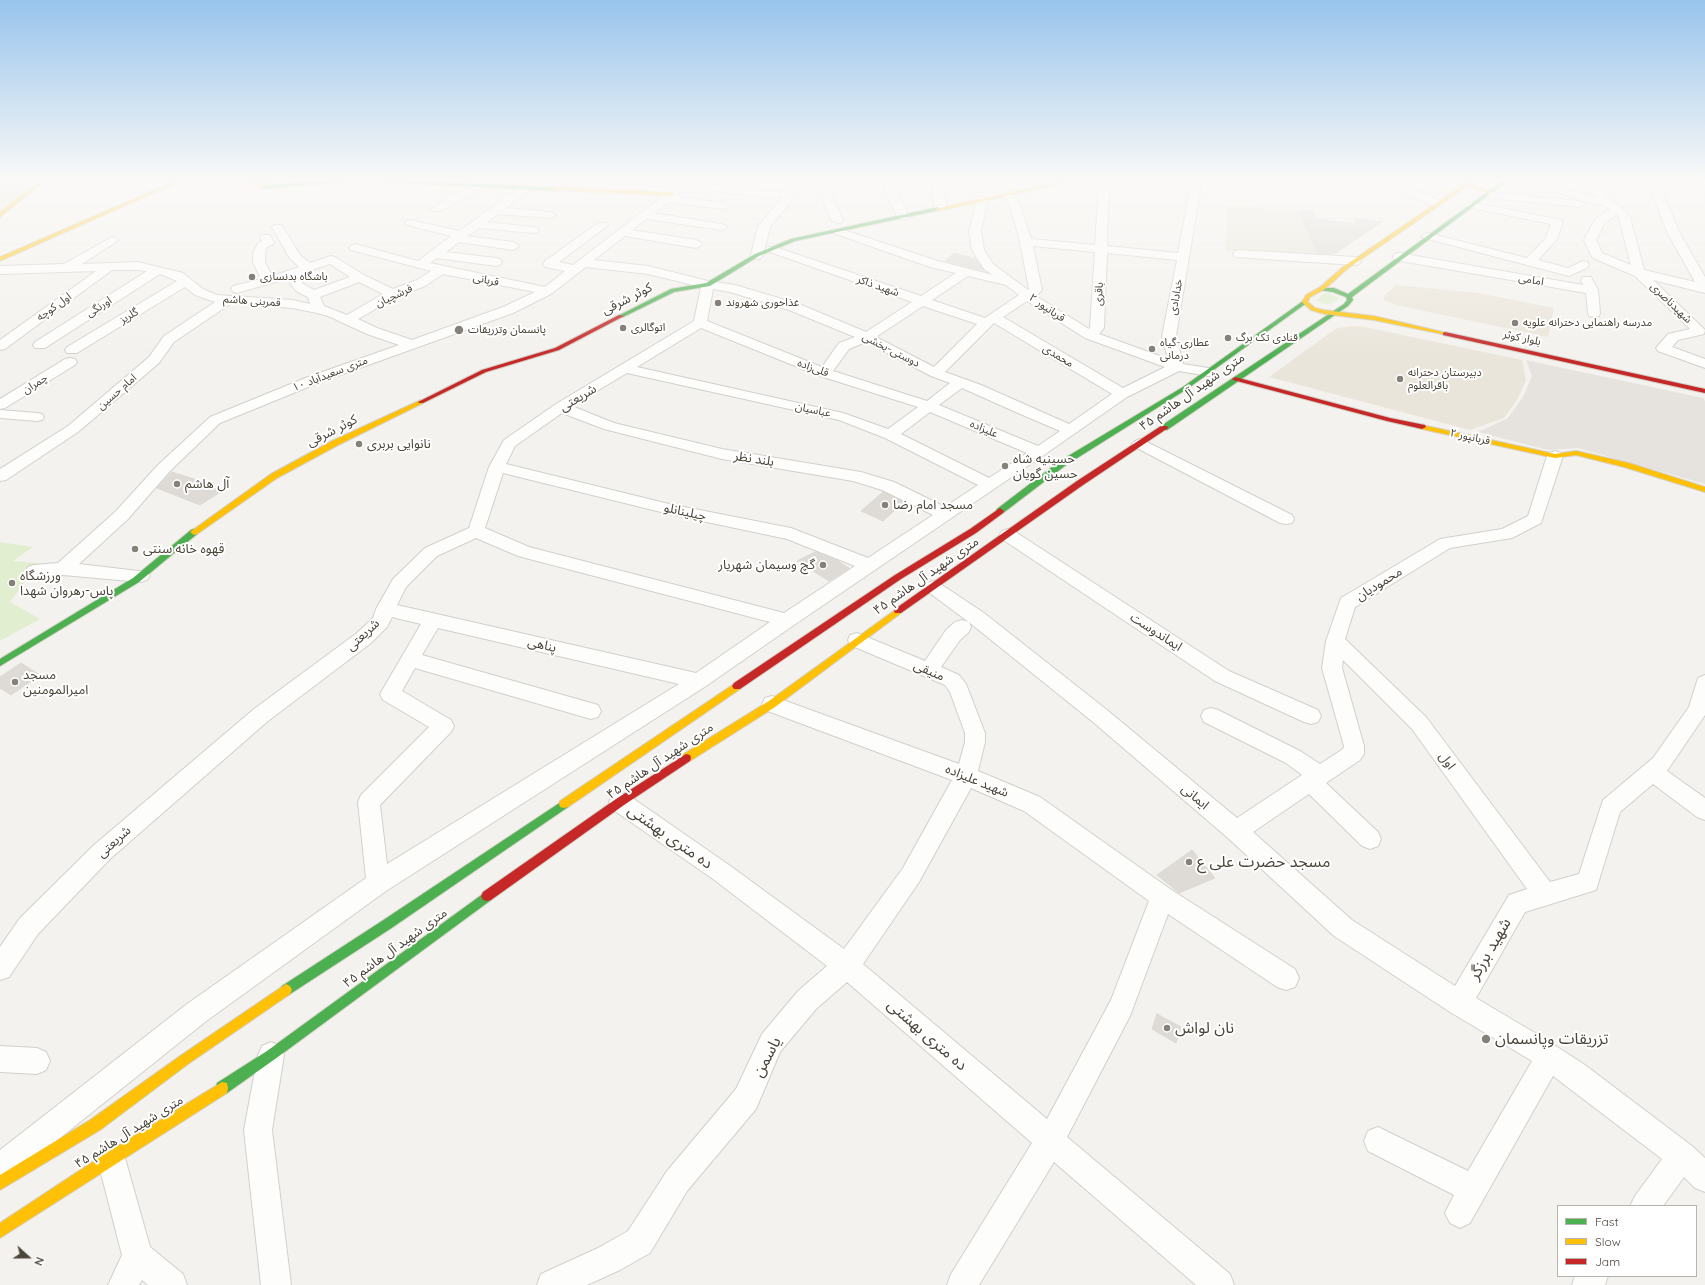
<!DOCTYPE html>
<meta charset="utf-8">
<style>
body{margin:0}
#map{position:relative;width:1705px;height:1285px;overflow:hidden;background:#f4f2ee;font-family:Quicksand,sans-serif}
canvas{display:block}
.legend{position:absolute;left:1557px;top:1205px;width:140px;height:72px;box-sizing:border-box;background:#fff;border:1px solid #b7b4b0;margin:0;padding:5px 7px;list-style:none;font-size:12px;color:#4b4439}
.legend li{display:flex;align-items:center;gap:8px;height:20px}
.legend b{width:20px;border:1px solid #b7b4b0}
.north{position:absolute;left:8px;top:1237px;width:40px;height:40px;-webkit-text-stroke:3px #fff;paint-order:stroke;rotate:111deg;font-size:11px;font-weight:700;line-height:16px;text-align:center;color:#4b4439}
.north::after{content:'';display:block;margin:auto;width:14px;height:18px;background:#4b4439;clip-path:polygon(50% 0,100% 100%,50% 72%,0 100%)}
</style>
<div id="map">
<canvas width="1705" height="1285"></canvas>
<ul class="legend">
<li><b style="height:5px;background:#4caf50"></b>Fast</li>
<li><b style="height:5px;background:#ffc107"></b>Slow</li>
<li><b style="height:5px;background:#c62828"></b>Jam</li>
</ul>
<div class="north">N</div>
</div>
<script>
const context = document.querySelector('canvas').getContext('2d');
context.lineJoin = 'round';
function fillPath(path, color) {
  context.fillStyle = color;
  context.fill(path, 'evenodd');
}
function shape(rows) {
  const path = new Path2D();
  for (const r of rows) {
    path.moveTo(r[0], r[1]);
    for (let i = 2; i < r.length; i += 2) path.lineTo(r[i], r[i + 1]);
  }
  return path;
}
function stroke(path, color, width, dash) {
  context.strokeStyle = color;
  context.lineWidth = width;
  context.lineCap = dash ? 'butt' : 'round';
  context.setLineDash(dash || []);
  context.stroke(path);
}
function drawText(font, color, halo, rows, align = 'center') {
  context.font = font + ' Quicksand,"Noto Sans Arabic",sans-serif';
  context.lineWidth = 4;
  context.setLineDash([]);
  context.textBaseline = 'middle';
  context.strokeStyle = halo;
  context.fillStyle = color;
  for (const [text, x, y, turn = 0] of rows) {
    context.save();
    context.translate(x, y);
    context.rotate((+turn || 0) * Math.PI / 180);
    context.textAlign = isNaN(turn) ? turn : align;
    if (halo) context.strokeText(text, 0, 0);
    context.fillText(text, 0, 0);
    context.restore();
  }
}
fillPath(shape([
 [0,179,39,179,0,210],
 [1227,205,1299,211,1319,256,1226,251],
 [1396,285,1479,293,1554,308,1548,337,1396,305,1384,300,1383,297],
 [1353,326,1365,327,1522,360,1526,380,1518,398,1504,418,1470,430,1269,377,1334,330,1338,328]
]), '#eae5da');
fillPath(shape([
 [1327,293,1338,297,1338,300,1327,305,1317,301,1317,299,1323,294],
 [0,542,33,547,13,561,39,563,10,602,40,619,0,641]
]), '#e1eecf');
fillPath(shape([
 [1526,360,1703,398,1705,401,1705,484,1578,448,1548,450,1478,432,1508,418,1523,397,1532,376]
]), '#e6e3df');
const building = shape([
 [1299,211,1313,211,1316,219,1357,224,1355,218,1382,222,1334,254,1317,253,1299,211],
 [954,253,976,259,985,271,945,261,954,253],
 [172,472,200,481,199,482,222,491,200,505,157,488,172,472],
 [883,492,904,502,883,521,861,511,883,492],
 [815,552,838,561,849,568,829,581,797,561,815,552],
 [21,663,40,675,11,695,0,688,0,677,21,663],
 [1192,850,1215,878,1179,893,1157,875,1192,850],
 [1157,1014,1181,1027,1176,1043,1152,1029,1157,1014]
]);
fillPath(building, '#dedbd6');
stroke(building, '#dcd9d4', 1);
const street = shape([
 [81,179,92,179,87,184,83,185,78,182,81,179],
 [119,179,130,179,125,184,121,185,116,182,119,179],
 [609,179,625,179,670,190,685,179,696,179,676,196,723,203,728,206,727,208,723,209,669,202,654,213,721,224,725,225,727,227,725,229,721,230,647,219,632,230,696,240,700,242,702,244,700,246,696,248,625,236,594,260,648,266,708,281,735,285,799,304,866,332,912,302,767,251,765,249,767,247,775,247,921,296,956,273,930,267,833,233,831,231,833,229,841,229,938,261,993,275,984,269,972,250,969,231,978,199,983,196,988,199,981,231,984,250,993,264,1028,290,1029,289,1020,242,1010,205,994,186,993,179,1003,179,1004,185,1020,204,1031,239,1095,245,1099,184,1094,179,1105,179,1109,183,1107,246,1178,253,1192,179,1202,179,1176,336,1183,364,1214,369,1216,372,1214,375,1209,376,1179,371,1127,397,1044,455,794,625,706,686,386,891,205,1022,10,1178,0,1182,0,1150,187,1004,366,878,358,802,361,795,429,727,383,700,380,694,421,624,392,617,387,627,371,643,268,721,110,859,38,934,9,977,0,980,0,947,20,918,94,845,254,709,357,633,373,618,376,609,393,579,425,548,469,528,489,467,504,440,556,404,694,321,701,287,648,274,586,267,551,294,513,313,318,383,220,423,170,471,127,520,79,564,147,572,150,576,147,580,141,582,63,575,34,577,28,575,25,571,28,567,34,565,58,563,115,512,158,465,210,417,308,377,399,345,367,334,328,316,317,313,292,308,249,304,230,304,174,342,159,363,78,432,6,480,0,481,0,469,68,426,149,357,164,336,215,302,195,295,185,287,77,353,67,353,65,350,67,347,177,281,160,274,45,348,35,348,33,345,35,342,147,271,138,270,112,270,5,349,0,350,0,340,96,271,0,274,0,266,64,264,112,237,116,238,118,240,116,242,82,264,138,262,183,273,203,289,217,295,292,300,310,304,308,297,296,291,290,283,293,277,237,293,233,292,231,289,233,286,261,279,253,262,253,253,258,243,262,241,260,237,262,235,270,235,274,243,272,245,267,247,265,253,265,262,272,276,299,267,289,257,272,227,274,225,282,225,300,255,310,263,331,256,335,257,364,275,393,289,417,280,431,271,351,250,349,248,351,246,355,244,418,261,451,236,407,225,405,223,407,221,411,220,459,231,523,185,527,184,531,185,532,187,531,189,506,208,550,212,556,215,554,217,550,218,498,214,487,222,533,227,537,228,539,230,537,232,533,233,479,228,467,236,513,242,517,244,519,246,517,248,513,250,459,242,446,252,496,258,500,259,502,262,500,265,496,266,437,258,430,263,545,287,565,271,545,267,543,264,545,261,598,223,606,223,608,225,606,227,559,262,573,265,664,195,610,181,609,179],
 [1033,246,1095,252,1090,327,1089,329,1036,296,1042,290,1033,246],
 [1107,253,1177,260,1162,336,1168,359,1099,334,1104,328,1107,253],
 [330,264,350,277,314,290,302,283,312,270,330,264],
 [443,274,535,292,503,307,412,340,377,328,358,319,397,297,425,286,443,274],
 [968,276,1006,285,1019,295,985,318,932,300,968,276],
 [359,282,383,294,347,315,324,306,320,297,359,282],
 [713,289,730,292,789,310,855,337,839,343,822,367,707,321,713,289],
 [1027,301,1085,338,1165,367,1123,388,1003,317,1027,301],
 [923,306,977,324,934,367,876,337,923,306],
 [994,323,1112,394,1069,424,981,385,945,372,994,323],
 [701,328,820,376,918,407,888,429,843,413,637,367,701,328],
 [866,342,931,376,950,383,927,401,833,371,849,349,866,342],
 [627,373,839,420,885,438,978,485,945,507,894,482,861,472,722,449,614,423,572,406,627,373],
 [962,388,1018,413,1060,431,1038,446,939,405,962,388],
 [930,412,1027,453,989,478,901,434,930,412],
 [562,413,604,429,722,459,853,481,882,490,933,515,868,558,791,528,669,504,506,464,515,446,562,413],
 [503,473,669,514,787,539,855,566,784,613,529,547,485,528,503,473],
 [476,538,518,556,770,622,696,673,397,605,406,587,437,556,476,538],
 [438,628,679,684,387,864,380,805,451,732,454,726,451,720,402,691,415,668,591,719,598,717,601,711,598,705,591,703,422,655,438,628],
 [783,179,793,179,795,194,785,209,770,227,763,255,761,258,757,259,753,258,751,255,758,226,783,197,743,195,701,189,696,186,701,183,743,189,784,191,783,179],
 [815,179,825,179,843,220,841,222,837,223,831,220,815,179],
 [880,179,890,179,909,217,907,219,903,220,897,217,880,179],
 [930,179,940,179,947,208,945,210,941,211,935,208,930,179],
 [1378,179,1391,179,1442,202,1443,204,1442,206,1434,206,1379,181,1378,179],
 [1549,179,1559,179,1565,188,1597,199,1597,196,1580,184,1581,182,1588,180,1588,179,1598,179,1599,183,1595,186,1606,193,1608,198,1622,208,1630,217,1644,270,1695,282,1667,232,1647,179,1657,179,1679,232,1705,277,1705,293,1653,280,1705,330,1704,334,1678,340,1672,347,1705,359,1705,368,1658,351,1656,348,1668,334,1690,329,1635,276,1593,258,1591,255,1584,240,1596,218,1610,210,1602,204,1593,204,1557,192,1549,179],
 [1617,215,1619,218,1631,265,1602,253,1596,240,1605,222,1617,215],
 [478,182,482,183,483,185,482,187,441,211,433,211,431,209,433,207,478,182],
 [1485,192,1580,201,1585,204,1580,207,1481,197,1480,195,1481,193,1485,192],
 [1471,202,1561,220,1563,222,1557,239,1538,260,1568,268,1583,261,1587,262,1589,265,1587,268,1569,276,1424,238,1422,236,1424,234,1428,233,1527,258,1546,238,1551,224,1467,207,1466,205,1467,203,1471,202],
 [1239,250,1355,257,1359,258,1361,261,1359,264,1355,265,1235,257,1233,254,1235,251,1239,250],
 [1399,253,1583,285,1581,280,1583,277,1591,277,1598,290,1600,313,1599,316,1594,317,1589,316,1588,313,1586,293,1395,260,1393,257,1395,254,1399,253],
 [70,358,75,359,77,362,75,365,5,408,0,409,0,399,65,359,70,358],
 [0,410,37,413,42,414,44,417,42,420,37,421,0,418,0,410],
 [1140,439,1145,441,1292,515,1294,519,1292,523,1286,524,1280,523,1135,447,1132,444,1135,441,1140,439],
 [1555,451,1561,453,1563,456,1541,523,1512,538,1450,548,1355,607,1345,639,1426,717,1550,882,1579,874,1603,800,1653,758,1689,707,1698,678,1705,675,1705,715,1667,771,1705,798,1705,820,1697,817,1653,784,1620,812,1596,890,1525,912,1476,998,1545,1039,1585,1065,1692,1146,1705,1158,1705,1192,1695,1188,1684,1177,1663,1206,1630,1206,1635,1196,1662,1159,1553,1076,1470,1223,1460,1228,1450,1223,1445,1213,1454,1195,1368,1151,1364,1141,1368,1131,1378,1127,1468,1171,1532,1061,1450,1012,1334,936,1228,838,1093,722,970,623,927,591,924,587,927,583,933,581,939,583,984,613,1107,710,1237,818,1302,775,1286,763,1204,722,1201,716,1204,710,1211,708,1218,710,1300,751,1320,764,1343,749,1344,746,1322,668,1326,641,1341,598,1440,539,1502,529,1528,516,1547,456,1549,453,1555,451],
 [1343,660,1412,729,1527,889,1509,895,1455,986,1352,920,1253,832,1309,794,1362,846,1370,849,1378,846,1381,839,1378,832,1326,783,1360,760,1364,754,1364,746,1342,668,1343,660],
 [1008,529,1014,531,1229,671,1318,710,1321,716,1318,722,1311,724,1304,722,1215,681,1002,539,999,535,1002,531,1008,529],
 [962,620,969,622,971,627,969,632,960,640,941,667,959,675,966,684,985,733,985,742,978,771,1040,797,1170,889,1295,969,1299,978,1295,987,1286,990,1277,987,1168,914,1130,1016,1067,1137,1230,1274,1234,1285,1196,1285,1054,1162,979,1285,947,1285,951,1274,1032,1143,847,982,816,1009,780,1052,756,1109,687,1191,650,1253,620,1270,587,1285,537,1285,541,1274,598,1248,628,1231,667,1171,736,1089,762,1034,798,991,827,966,713,879,612,809,609,802,612,795,620,793,628,795,729,865,844,949,903,868,952,780,765,710,762,704,765,698,772,696,959,764,965,742,965,733,950,692,945,685,850,645,848,640,850,635,857,633,925,661,946,630,955,622,962,620],
 [971,788,1024,811,1149,901,1111,1000,1047,1119,863,964,919,882,971,788],
 [271,1042,280,1046,284,1055,272,1130,291,1285,261,1285,244,1130,258,1055,262,1046,271,1042],
 [0,1046,37,1048,46,1052,50,1061,46,1070,37,1074,0,1072,0,1046],
 [111,1144,121,1148,125,1158,150,1247,183,1274,187,1285,148,1285,142,1280,139,1285,108,1285,122,1255,97,1158,101,1148,111,1144],
 [1575,1276,1608,1276,1605,1285,1572,1285,1575,1276]
]);
const fast = shape([
 [361,179,554,187,557,189,554,191,359,181,262,189,259,187,262,185,361,179],
 [1505,179,1510,179,1352,297,1353,300,1348,306,1167,430,1161,430,1161,426,1344,304,1347,300,1346,297,1333,292,1319,290,1319,288,1334,288,1348,294,1505,179],
 [938,207,941,209,940,210,795,241,759,256,710,286,674,292,623,317,618,316,671,289,706,283,755,254,791,239,938,207],
 [1303,301,1308,302,1187,389,1066,465,1003,513,997,513,996,511,997,509,1060,461,1183,387,1303,301],
 [194,529,198,532,197,534,139,582,0,666,0,659,133,578,191,530,194,529],
 [564,800,568,801,569,804,568,807,390,929,290,994,286,996,282,994,280,990,282,986,382,921,564,800],
 [487,891,491,892,493,896,491,900,275,1059,227,1093,222,1094,217,1093,216,1088,217,1083,267,1051,487,891]
]);
const slow = shape([
 [42,179,47,179,0,217,0,212,42,179],
 [180,179,185,179,0,261,0,257,180,179],
 [233,179,256,181,262,184,266,179,270,179,262,189,255,183,235,180,233,179],
 [1075,179,1082,179,938,211,935,209,1075,179],
 [1460,179,1464,179,1468,182,1472,179,1477,179,1471,184,1493,192,1490,194,1468,186,1347,269,1325,289,1310,297,1308,302,1315,308,1324,310,1374,316,1447,333,1447,335,1374,320,1324,314,1311,310,1303,303,1302,302,1306,295,1320,287,1343,267,1464,184,1460,179],
 [554,187,672,192,675,194,672,196,552,190,552,188,554,187],
 [421,400,424,402,423,403,338,445,277,478,197,534,194,535,190,532,271,474,332,441,421,400],
 [1419,425,1422,425,1555,454,1576,451,1629,463,1705,487,1705,492,1624,467,1576,455,1555,458,1422,429,1418,427,1419,425],
 [898,608,901,609,902,611,901,613,775,707,690,761,686,762,682,761,681,758,682,755,769,701,898,608],
 [737,682,740,683,742,686,740,689,568,807,564,808,560,807,559,804,560,801,737,682],
 [286,984,290,986,292,990,290,994,188,1064,100,1130,0,1190,0,1175,90,1120,180,1056,286,984],
 [222,1082,227,1083,228,1088,227,1093,0,1238,0,1223,106,1153,222,1082]
]);
const jam = shape([
 [619,315,624,316,559,350,486,372,423,403,419,403,418,402,482,370,555,348,619,315],
 [1445,332,1705,389,1705,393,1443,335,1443,333,1445,332],
 [1235,377,1390,418,1425,425,1426,427,1422,429,1387,421,1233,380,1232,379,1235,377],
 [1161,426,1167,426,1168,428,1083,485,901,613,895,613,894,611,895,609,1077,481,1161,426],
 [1000,508,1004,511,1003,513,976,533,901,579,740,689,734,689,732,686,734,683,895,575,970,529,1000,508],
 [686,754,690,755,691,758,690,761,624,805,491,900,487,901,483,900,481,896,483,892,616,799,686,754]
]);
stroke(street, '#d2d0cb', 2);
stroke(fast, '#d3cfc5', 2);
stroke(slow, '#d3cfc5', 2);
stroke(jam, '#d3cfc5', 2);
fillPath(street, '#fdfdfc');
fillPath(fast, '#4caf50');
fillPath(slow, '#ffc107');
fillPath(jam, '#c62828');
const sky = context.createLinearGradient(0, 0, 0, 359);
sky.addColorStop(0, '#98c4ec');
sky.addColorStop(0.5, '#faf9f7');
sky.addColorStop(1, '#faf9f700');
context.fillStyle = sky;
context.fillRect(0, 0, 1705, 359);
for (const [x, y, r, color] of [
 [252,277,4,"#868178"],
 [718,303,4,"#868178"],
 [1515,323,4,"#868178"],
 [623,328,4,"#868178"],
 [459,330,5,"#868178"],
 [1228,338,4,"#868178"],
 [1152,349,4,"#868178"],
 [1400,379,4,"#868178"],
 [359,444,4,"#868178"],
 [1005,466,4,"#868178"],
 [177,484,4,"#868178"],
 [885,505,4,"#868178"],
 [135,549,4,"#868178"],
 [823,565,4,"#868178"],
 [12,583,4,"#868178"],
 [15,682,4,"#868178"],
 [1189,862,4,"#868178"],
 [1167,1028,4,"#868178"],
 [1486,1039,5,"#868178"]
]) {
  const dot = new Path2D();
  dot.arc(x, y, r, 0, 2 * Math.PI);
  context.fillStyle = color;
  context.fill(dot);
  stroke(dot, '#fff', 1.5);
}
drawText('11px', '#4b4439', '#fff', [
 ["باشگاه بدنسازی",260,277],
 ["غذاخوری شهروند",726,303],
 ["مدرسه راهنمایی دخترانه علویه",1523,323],
 ["اتوگالری",631,328],
 ["پانسمان وتزریقات",468,330],
 ["قنادی تک برگ",1236,338],
 ["عطاری-گیاه",1160,343],
 ["درمانی",1160,356],
 ["دبیرستان دخترانه",1408,373],
 ["باقرالعلوم",1408,386]
], 'left');
drawText('11px', '#4b4439', '#fff', [
 ["قربانی",486,280,12],
 ["امامی",1531,280,10],
 ["شهید ذاکر",878,286,19],
 ["باقری",1099,294,-87],
 ["فرشچیان",394,296,-25],
 ["خدادادی",1176,297,-80],
 ["قمربنی هاشم",252,301,4],
 ["شهید‌ناصری",1671,303,44],
 ["اول کوچه",54,307,-36],
 ["اورنگی",99,307,-33],
 ["قربانپور ۲",1047,308,34],
 ["گلریز",129,316,-31],
 ["بلوار کوثر",1522,338,12],
 ["دوستی-بخشی",891,350,27],
 ["محمدی",1058,356,31],
 ["قلی‌زاده",813,368,20],
 ["۱۰ متری سعیدآباد",330,374,-21],
 ["چمران",35,384,-32],
 ["امام حسین",117,392,-41],
 ["عباسیان",813,410,12],
 ["علیزاده",984,429,23],
 ["قربانپور ۲",1470,437,12]
]);
drawText('13px', '#4b4439', '#fff', [
 ["کوثر شرقی",627,299,-27],
 ["۴۵ متری شهید آل هاشم",1192,392,-35],
 ["شریعتی",578,398,-31],
 ["کوثر شرقی",332,431,-27],
 ["بلند نظر",754,459,9],
 ["چیلینانلو",685,512,12],
 ["۴۵ متری شهید آل هاشم",926,576,-35],
 ["محمودیان",1379,584,-32],
 ["ایماندوست",1156,632,33],
 ["شریعتی",363,635,-43],
 ["پناهی",542,645,13],
 ["منیقی",929,671,23],
 ["۴۵ متری شهید آل هاشم",660,761,-34],
 ["اول",1447,761,54],
 ["شهید علیزاده",977,781,22],
 ["ایمانی",1195,797,40],
 ["شریعتی",114,842,-42],
 ["۴۵ متری شهید آل هاشم",395,948,-36],
 ["۴۵ متری شهید آل هاشم",129,1132,-32]
]);
drawText('13px', '#4b4439', '#fff', [
 ["نانوایی بربری",367,444],
 ["حسینیه شاه",1013,459],
 ["حسین گویان",1013,474],
 ["آل هاشم",185,484],
 ["مسجد امام رضا",893,505],
 ["قهوه خانه سنتی",143,549],
 ["گچ وسیمان شهریار",815,565,"right"],
 ["ورزشگاه",20,576],
 ["پاس-رهروان شهدا",20,591],
 ["مسجد",23,675],
 ["امیرالمومنین",23,690]
], 'left');
drawText('16px', '#4b4439', '#fff', [
 ["ده متری بهشتی",670,837,35],
 ["شهید برزگر",1490,949,-60],
 ["ده متری بهشتی",927,1035,41],
 ["یاسمن",767,1057,-62]
]);
drawText('16px', '#4b4439', '#fff', [
 ["مسجد حضرت علی ع",1197,862],
 ["نان لواش",1175,1028],
 ["تزریقات وپانسمان",1495,1039]
], 'left');
</script>
